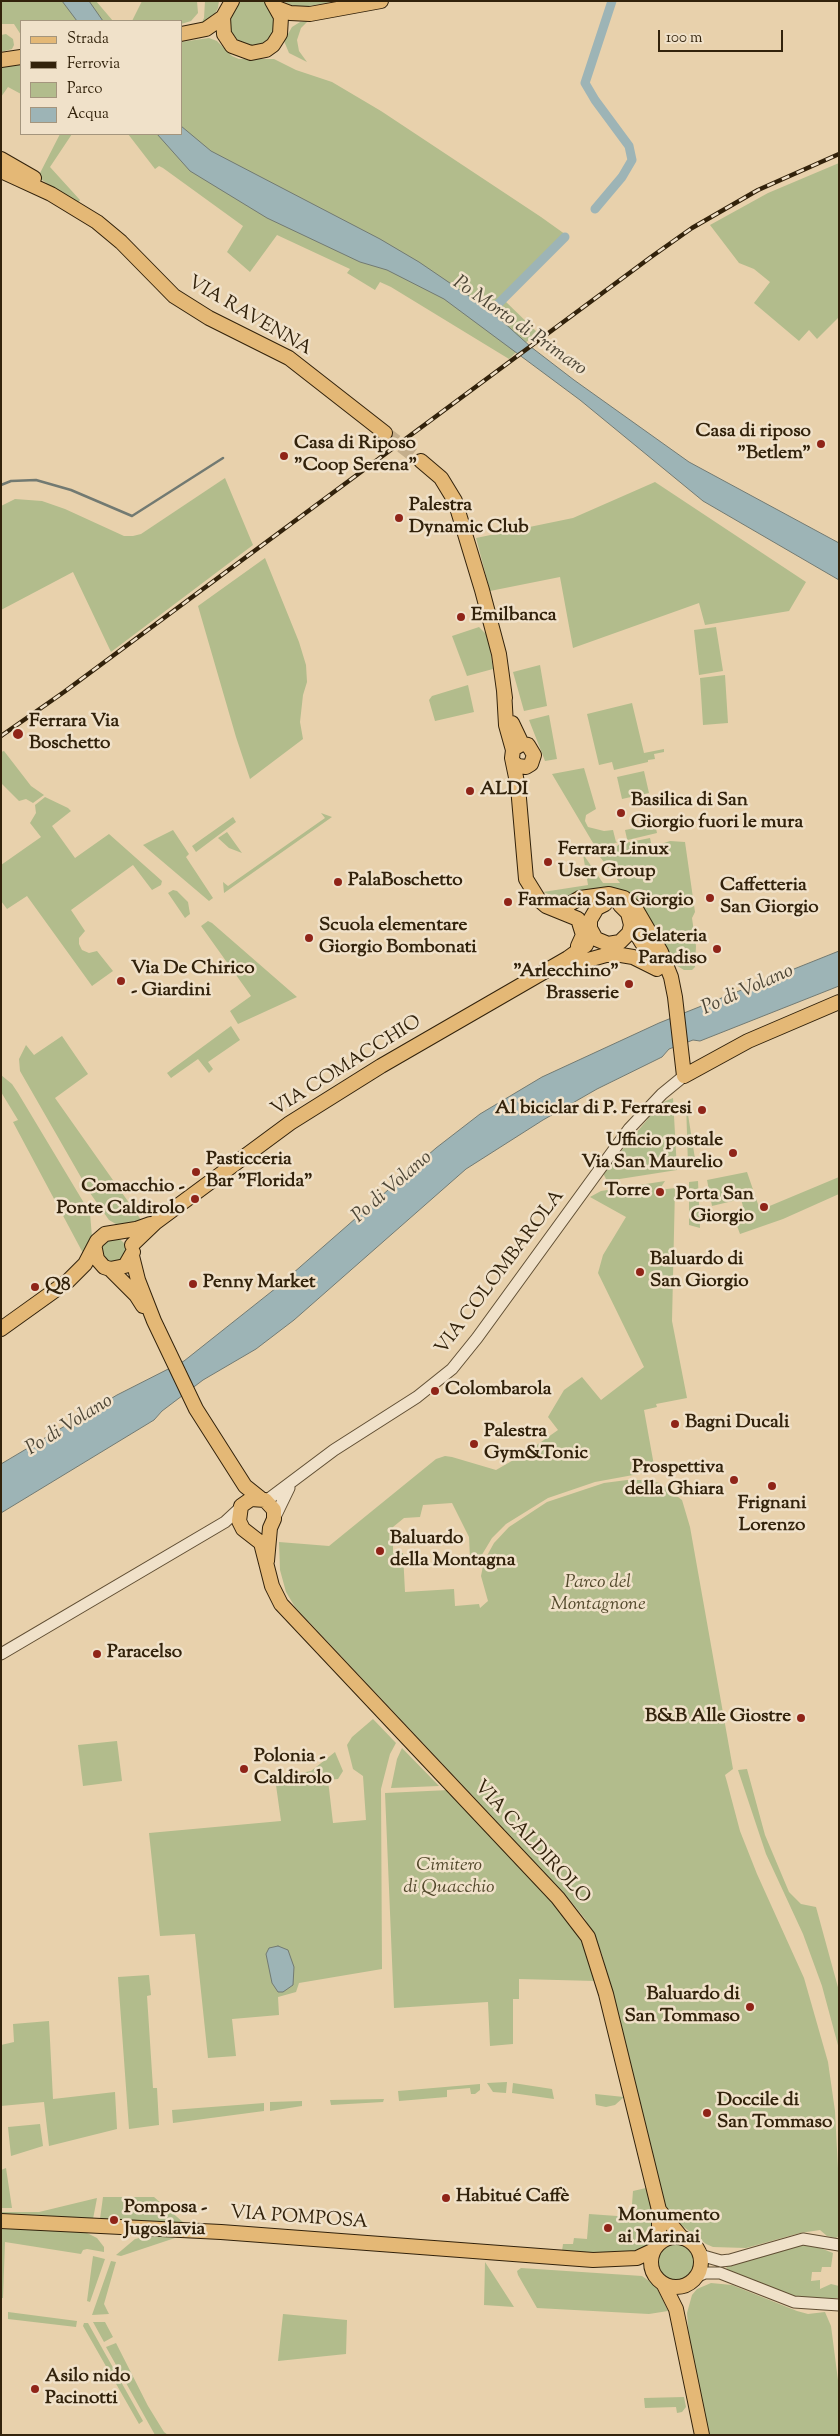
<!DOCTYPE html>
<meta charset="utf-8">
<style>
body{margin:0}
#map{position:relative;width:840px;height:2436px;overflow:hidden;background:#e8d1ac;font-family:"Sorts Mill Goudy",serif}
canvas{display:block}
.frame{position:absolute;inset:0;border:2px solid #32220b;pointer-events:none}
.legend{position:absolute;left:20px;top:20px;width:162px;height:115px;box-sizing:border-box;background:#f0e1c9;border:1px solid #a4957d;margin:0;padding:6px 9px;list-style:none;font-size:15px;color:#32220b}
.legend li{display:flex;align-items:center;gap:10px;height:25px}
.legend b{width:25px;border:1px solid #a4957d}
.scale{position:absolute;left:658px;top:30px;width:125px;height:22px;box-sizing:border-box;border:2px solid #32220b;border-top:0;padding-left:6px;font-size:15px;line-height:18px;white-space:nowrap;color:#32220b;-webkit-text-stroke:4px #f0e1c9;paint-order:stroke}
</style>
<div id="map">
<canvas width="840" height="2436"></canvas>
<div class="frame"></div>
<ul class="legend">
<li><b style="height:6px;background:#e4b876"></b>Strada</li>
<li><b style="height:6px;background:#32220b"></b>Ferrovia</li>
<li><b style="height:14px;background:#b2bc8c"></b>Parco</li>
<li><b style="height:14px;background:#9db4b6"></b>Acqua</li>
</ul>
<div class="scale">100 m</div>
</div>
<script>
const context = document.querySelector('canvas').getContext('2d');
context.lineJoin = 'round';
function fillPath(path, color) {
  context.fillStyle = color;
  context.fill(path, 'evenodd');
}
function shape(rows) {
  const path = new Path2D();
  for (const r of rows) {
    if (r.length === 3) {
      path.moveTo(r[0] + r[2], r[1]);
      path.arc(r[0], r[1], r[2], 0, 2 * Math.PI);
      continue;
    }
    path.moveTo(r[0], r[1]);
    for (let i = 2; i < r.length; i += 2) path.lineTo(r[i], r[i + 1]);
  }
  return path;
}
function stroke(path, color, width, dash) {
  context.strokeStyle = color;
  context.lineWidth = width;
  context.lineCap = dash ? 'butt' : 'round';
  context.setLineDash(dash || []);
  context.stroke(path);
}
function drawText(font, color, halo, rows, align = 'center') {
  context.font = font + ' "Sorts Mill Goudy",serif';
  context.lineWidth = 5;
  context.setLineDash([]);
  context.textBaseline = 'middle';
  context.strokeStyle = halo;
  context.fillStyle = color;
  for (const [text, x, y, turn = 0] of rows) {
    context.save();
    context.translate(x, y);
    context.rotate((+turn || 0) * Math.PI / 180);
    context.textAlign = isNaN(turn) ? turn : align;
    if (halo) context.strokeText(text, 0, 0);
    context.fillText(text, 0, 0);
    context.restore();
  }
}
fillPath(shape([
 [1,1,96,1,113,21,21,21,21,35,14,24,1,24],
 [142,1,197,1,198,13,191,21,181,24,181,21,132,21],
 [205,1,219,1,218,8,212,19,201,24,204,18],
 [240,1,264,1,276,18,272,38,260,47,240,46,227,26,235,4],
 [282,1,337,1,299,8],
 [308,21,301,28,297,40,299,51,307,62,289,53,284,41,292,27,300,22],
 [6,34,13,39,14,45,12,49,1,52,1,35],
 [209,38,217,41,232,56,239,59,274,59,296,70,332,82,381,111,541,217,569,237,505,301,537,332,509,359,391,287,380,282,375,290,347,273,350,269,277,235,250,272,227,252,243,226,163,168,159,166,155,169,128,134,181,134,181,42],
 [21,65,21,94,8,87,1,97,1,67],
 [60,134,72,134,50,167,80,200,77,205,38,177],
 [839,163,839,317,817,339,809,330,799,341,754,303,770,282,754,269,739,263,710,225,768,193],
 [225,478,253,545,111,652,73,572,1,610,1,506,15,499,42,501,65,509,124,536,133,536,141,534],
 [655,482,806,582,789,611,705,625,699,603,573,648,560,577,490,591,476,538,573,518],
 [265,558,299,642,306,665,307,682,303,695,300,722,303,739,250,779,236,737,198,606],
 [479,627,488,636,493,669,467,676,452,636],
 [716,627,723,671,699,675,694,630],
 [540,665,547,706,524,711,513,672],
 [725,675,728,723,703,725,700,678],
 [468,685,474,712,435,721,429,700,432,696],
 [632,703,644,753,664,749,664,752,654,754,655,759,648,760,648,762,614,770,612,762,599,765,587,714],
 [549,715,557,759,545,761,529,720],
 [4,751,31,786,44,795,33,803,26,799,19,801,1,783,1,752],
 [584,768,596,809,586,815,585,821,588,827,604,831,613,830,616,842,627,839,625,830,655,824,657,833,615,843,599,853,552,774],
 [644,771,649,793,622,799,617,777],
 [45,797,68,808,71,811,52,826,75,858,109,834,162,881,161,885,152,890,133,865,71,910,85,931,79,938,79,944,82,950,89,953,97,951,113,971,92,986,27,896,7,909,1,901,1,865,41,837,30,823,36,813,35,805],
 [321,813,332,817,224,893,223,882,228,886,325,818],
 [233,817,236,822,196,852,192,846],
 [173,830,189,854,186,857,213,898,209,901,143,845],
 [227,832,242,853,229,848,218,838],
 [650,838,652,847,670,841,685,842,695,912,692,918,696,946,695,967,692,970,684,970,674,964,629,898,556,897,543,892,588,885,583,854,603,883,620,883,600,857,620,844],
 [173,890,177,891,188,902,190,914,185,918,168,893],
 [208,921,212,923,297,997,238,1024,230,1011,251,996,201,926],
 [231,1026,240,1040,208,1062,213,1069,209,1073,198,1059,171,1078,167,1073],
 [62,1036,88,1074,55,1098,144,1224,121,1227,109,1220,90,1193,20,1071,19,1059,26,1045,34,1055],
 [1,1075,12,1084,18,1093,90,1213,92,1237,84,1255,13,1122,18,1120,1,1092],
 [673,1098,677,1170,607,1181,603,1173,661,1103],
 [686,1102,696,1165,688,1166],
 [747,1172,760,1210,839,1177,839,1194,783,1219,740,1234,736,1223,746,1218,741,1199,712,1206,707,1180],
 [665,1181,659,1190,675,1188,672,1321,687,1398,656,1404,657,1407,644,1410,655,1471,595,1482,548,1498,506,1524,492,1538,480,1558,470,1559,469,1537,452,1503,423,1505,420,1517,404,1518,393,1527,393,1553,403,1553,405,1592,454,1589,455,1606,479,1604,480,1608,488,1601,481,1576,484,1561,494,1543,509,1527,547,1502,604,1483,627,1480,646,1480,660,1483,682,1500,690,1527,733,1769,725,1775,727,1782,740,1831,757,1874,804,1978,828,2062,835,2111,839,2188,839,2236,836,2238,827,2236,820,2230,800,2233,746,2248,713,2247,706,2244,676,2221,664,2205,602,1954,585,1919,566,1895,295,1607,286,1592,280,1570,279,1542,329,1546,436,1459,445,1456,452,1457,496,1470,524,1454,558,1430,548,1417,564,1390,582,1377,601,1400,644,1367,598,1273,603,1255,626,1217,590,1197,601,1191],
 [698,1181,700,1228,689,1225,689,1182],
 [114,1250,12],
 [373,1719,396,1743,390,1754,381,1789,382,1969,299,1983,296,1992,278,1997,279,2015,232,2019,236,2056,208,2058,195,1934,160,1936,149,1833,281,1821,275,1778,311,1771,335,1752,343,1771,338,1779,328,1780,333,1823,366,1820,363,1776,353,1769,347,1745,352,1737],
 [117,1741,122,1781,83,1786,78,1745],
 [402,1748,439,1786,391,1788,397,1759],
 [747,1769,765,1835,789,1892,801,1904,816,1907,839,1991,839,2049,822,1986,803,1934,766,1854,738,1770],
 [449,1790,570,1921,589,1956,596,1981,519,1979,519,1999,513,1999,513,2044,490,2046,488,2002,394,2008,385,1793],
 [149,1975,151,1995,147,1996,153,2088,157,2088,159,2125,129,2129,118,1977],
 [49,2021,53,2099,115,2092,117,2129,49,2146,44,2102,1,2106,1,2045,14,2042,13,2024],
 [507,2082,506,2093,493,2092,487,2083],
 [513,2083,552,2089,554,2099,512,2093],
 [480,2084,480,2090,475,2094,471,2094,470,2088,447,2090,447,2097,399,2101,398,2091],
 [595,2094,624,2097,615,2105,606,2107,596,2105],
 [384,2099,383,2102,331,2105,330,2100],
 [302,2101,302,2106,270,2111,270,2102],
 [264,2103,264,2111,173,2123,172,2110],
 [40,2124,43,2146,11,2156,8,2127],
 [6,2168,12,2208,1,2208,1,2170],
 [646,2188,653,2216,654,2243,634,2255,562,2251,563,2244,573,2244,574,2238,587,2239,589,2214,631,2217,633,2191],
 [103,2197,154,2197,184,2223,214,2225,214,2228,100,2219],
 [97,2198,93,2219,1,2215,1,2212,39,2212],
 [1,2228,83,2231,97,2238,104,2247,104,2252,87,2249,83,2250,81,2254,5,2242,3,2298,1,2298],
 [152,2235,175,2238,121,2256,116,2255,135,2239],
 [797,2244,815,2246,833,2253,831,2267,822,2267,821,2272,812,2272,811,2281,820,2280,820,2289,831,2284,839,2286,839,2298,797,2299,726,2272,727,2264],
 [676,2263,18],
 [93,2256,105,2259,90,2302,87,2301],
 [111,2261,116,2262,104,2304,109,2314,92,2315],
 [485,2262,514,2307,484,2305],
 [521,2268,642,2276,656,2286,668,2311,649,2314,537,2308,518,2275,517,2271],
 [711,2283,732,2285,797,2311,808,2314,825,2312,831,2326,839,2388,839,2435,705,2435,690,2353,687,2313,692,2295,697,2289],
 [8,2312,77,2321,76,2327,8,2319],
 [283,2314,347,2320,346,2354,278,2361],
 [93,2322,105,2322,113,2337,104,2342],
 [84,2323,88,2323,143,2421,139,2424,83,2326],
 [116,2343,148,2406,164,2432,168,2435,155,2435,106,2347],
 [684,2397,686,2407,682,2412,677,2413,676,2407,645,2408,644,2398]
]), '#b2bc8c');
const water = shape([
 [62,1,89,1,103,21,77,21,62,1],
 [181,126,211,151,380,239,419,262,491,311,531,347,574,380,689,462,839,543,839,580,703,501,580,400,444,299,387,270,360,262,267,218,190,171,157,134,181,134,181,126],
 [839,951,839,986,700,1041,693,1040,669,1049,662,1057,597,1089,543,1120,466,1169,294,1320,256,1349,203,1380,162,1411,154,1420,1,1513,1,1464,117,1395,184,1361,276,1288,436,1148,480,1114,542,1077,659,1023,839,951],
 [278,1946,288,1950,294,1967,293,1985,283,1992,278,1992,272,1983,266,1954,269,1948,278,1946]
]);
fillPath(water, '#9db4b6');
stroke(water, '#727a72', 1);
stroke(shape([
 [1,485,11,481,36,480,71,490,132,516,223,458]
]), '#727a72', 2.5);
stroke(shape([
 [595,209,622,177,632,160,629,146,595,100,585,83,612,1],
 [482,318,491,311,565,237]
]), '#9db4b6', 9);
stroke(shape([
 [385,433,421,461]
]), '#c4ae8c', 14, [14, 7]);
const minor = shape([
 [266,1501,334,1450,417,1397,452,1369,477,1338,629,1129,662,1094,684,1076],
 [274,1519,289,1488],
 [1,1654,225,1522,239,1509],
 [700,2255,721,2261,730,2260,803,2239,839,2245],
 [698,2276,705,2273,720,2273,794,2302,839,2305]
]);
const major = shape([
 [232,1,223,17,224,34,232,46,251,53,266,50,273,45,280,34,281,17,272,1],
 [277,8,290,13,310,14,381,1],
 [181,34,206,29,223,17],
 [1,60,21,57],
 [1,159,34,178],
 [1,171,51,194,97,222,121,242,174,296,209,318,289,358,385,433],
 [421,461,441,478,455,501,482,590,499,654,505,698],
 [504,690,506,725,513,750,512,758,518,787,526,879,539,900,546,906,578,919,583,935,578,946],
 [512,723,522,744],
 [513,762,518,766,526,767,531,764,534,755,528,745,522,744,515,748],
 [605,904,597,908,590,920,590,928,596,939,608,944,620,942,629,933,631,925],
 [568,905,580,898,609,894,624,898,636,909,661,952,671,977,675,997,684,1076],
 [620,905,628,913,631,925,642,943,664,965],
 [563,967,606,955,621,955,633,957,657,969],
 [684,1076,748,1041,839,1002],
 [132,1245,156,1222,290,1123,381,1066,568,958,586,945,591,932],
 [95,1249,97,1259,104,1267,110,1269,125,1266,133,1252],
 [132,1256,138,1280,154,1321,196,1409,245,1486,260,1498],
 [110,1269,136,1295,143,1306],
 [1,1329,68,1281,85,1264,97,1241,105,1234,136,1229,150,1224],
 [267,1561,270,1528,274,1519,274,1510,265,1500,251,1499,241,1506,239,1521,243,1529,261,1543,272,1586,281,1604,558,1898,588,1937,606,1994,659,2210,659,2243],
 [659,2210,682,2238],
 [1,2221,221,2232,593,2260,637,2258,654,2250],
 [676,2262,25],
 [664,2285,676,2309,702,2435]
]);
stroke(minor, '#604e33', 13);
stroke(major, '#32220b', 16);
stroke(minor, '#f0e1c9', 11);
stroke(major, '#e4b876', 14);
const rail = shape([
 [1,736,64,692,651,257,692,228,758,190,839,154]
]);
stroke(rail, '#32220b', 4.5);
stroke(rail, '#f0e1c9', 2.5, [8]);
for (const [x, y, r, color] of [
 [821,444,5,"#8f2418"],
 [284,456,5,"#8f2418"],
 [399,518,5,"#8f2418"],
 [461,617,5,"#8f2418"],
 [18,734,6,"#8f2418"],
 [470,791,5,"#8f2418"],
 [621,813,5,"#8f2418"],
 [548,862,5,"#8f2418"],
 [338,882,5,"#8f2418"],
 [710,898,5,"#8f2418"],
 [508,902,5,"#8f2418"],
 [309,938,5,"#8f2418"],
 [717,949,5,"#8f2418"],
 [121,981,5,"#8f2418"],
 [629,984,5,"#8f2418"],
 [702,1110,5,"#8f2418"],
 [733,1153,5,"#8f2418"],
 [196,1172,5,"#8f2418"],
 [660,1192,5,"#8f2418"],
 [195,1199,5,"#8f2418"],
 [764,1207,5,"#8f2418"],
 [640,1272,5,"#8f2418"],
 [193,1284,5,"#8f2418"],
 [35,1287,5,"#8f2418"],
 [435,1391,5,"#8f2418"],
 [675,1424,5,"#8f2418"],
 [474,1444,5,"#8f2418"],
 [734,1480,5,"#8f2418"],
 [772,1486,5,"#8f2418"],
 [380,1551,5,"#8f2418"],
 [97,1654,5,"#8f2418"],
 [801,1718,5,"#8f2418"],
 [244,1769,5,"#8f2418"],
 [750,2007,5,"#8f2418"],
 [707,2113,5,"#8f2418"],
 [446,2198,5,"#8f2418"],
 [114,2220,5,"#8f2418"],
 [608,2228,5,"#8f2418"],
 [35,2389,5,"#8f2418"]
]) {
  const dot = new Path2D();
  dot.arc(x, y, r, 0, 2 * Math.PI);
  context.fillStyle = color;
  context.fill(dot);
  stroke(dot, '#f0e1c9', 2);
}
drawText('19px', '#32220b', '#f0e1c9', [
 ["VIA RAVENNA",249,317,30],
 ["VIA COMACCHIO",347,1067,-32],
 ["VIA COLOMBAROLA",501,1273,-53],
 ["VIA CALDIROLO",531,1843,47],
 ["VIA POMPOSA",299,2219,4]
]);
drawText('bold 19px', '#32220b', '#f0e1c9', [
 ["Casa di riposo",811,433,"right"],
 ["\"Betlem\"",811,455,"right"],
 ["Casa di Riposo",294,445],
 ["\"Coop Serena\"",294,467],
 ["Palestra",409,507],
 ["Dynamic Club",409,529],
 ["Emilbanca",471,617],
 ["Ferrara Via",29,723],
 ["Boschetto",29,745],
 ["ALDI",480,791],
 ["Basilica di San",631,802],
 ["Giorgio fuori le mura",631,824],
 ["Ferrara Linux",558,851],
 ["User Group",558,873],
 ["PalaBoschetto",348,882],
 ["Caffetteria",720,887],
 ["San Giorgio",720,909],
 ["Farmacia San Giorgio",518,902],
 ["Scuola elementare",319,927],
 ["Giorgio Bombonati",319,949],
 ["Gelateria",707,938,"right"],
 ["Paradiso",707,960,"right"],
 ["Via De Chirico",131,970],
 ["- Giardini",131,992],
 ["\"Arlecchino\"",619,973,"right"],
 ["Brasserie",619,995,"right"],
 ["Al biciclar di P. Ferraresi",692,1110,"right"],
 ["Ufficio postale",723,1142,"right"],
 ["Via San Maurelio",723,1164,"right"],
 ["Pasticceria",206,1161],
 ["Bar \"Florida\"",206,1183],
 ["Comacchio -",185,1188,"right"],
 ["Ponte Caldirolo",185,1210,"right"],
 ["Torre",650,1192,"right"],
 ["Porta San",754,1196,"right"],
 ["Giorgio",754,1218,"right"],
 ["Baluardo di",650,1261],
 ["San Giorgio",650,1283],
 ["Penny Market",203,1284],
 ["Q8",45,1287],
 ["Colombarola",445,1391],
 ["Bagni Ducali",685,1424],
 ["Palestra",484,1433],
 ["Gym&Tonic",484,1455],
 ["Prospettiva",724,1469,"right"],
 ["della Ghiara",724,1491,"right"],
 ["Frignani",772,1505,"center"],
 ["Lorenzo",772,1527,"center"],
 ["Baluardo",390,1540],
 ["della Montagna",390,1562],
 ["Paracelso",107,1654],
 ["B&B Alle Giostre",791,1718,"right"],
 ["Polonia -",254,1758],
 ["Caldirolo",254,1780],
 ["Baluardo di",740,1996,"right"],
 ["San Tommaso",740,2018,"right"],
 ["Doccile di",717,2102],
 ["San Tommaso",717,2124],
 ["Habitué Caffè",456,2198],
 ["Pomposa -",124,2209],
 ["Jugoslavia",124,2231],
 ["Monumento",618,2217],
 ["ai Marinai",618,2239],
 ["Asilo nido",45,2378],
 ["Pacinotti",45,2400]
], 'left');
drawText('italic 19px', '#52482b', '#f0e1c9', [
 ["Parco del",598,1584],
 ["Montagnone",598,1606],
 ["Cimitero",449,1867],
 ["di Quacchio",449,1889]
]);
drawText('italic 20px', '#4d4636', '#f0e1c9', [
 ["Po Morto di Primaro",519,327,35],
 ["Po di Volano",748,991,-24],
 ["Po di Volano",393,1188,-41],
 ["Po di Volano",70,1426,-32]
]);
</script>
